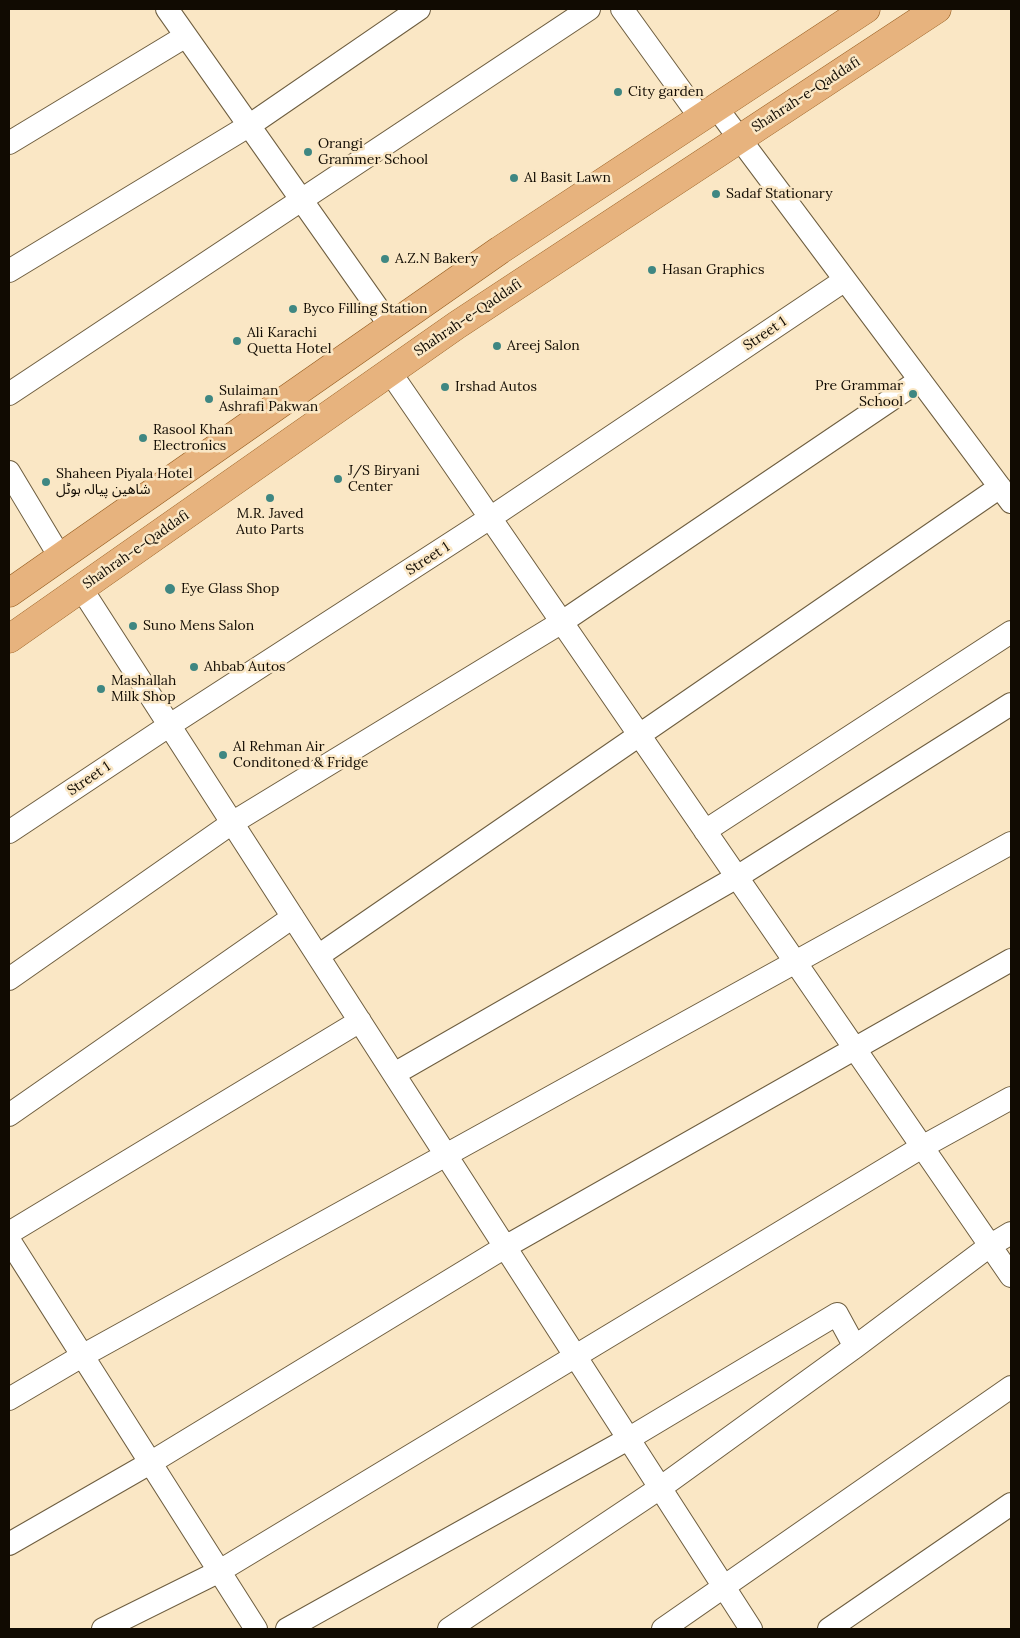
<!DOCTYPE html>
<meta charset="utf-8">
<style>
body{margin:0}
#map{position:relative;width:1020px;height:1638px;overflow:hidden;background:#fae7c5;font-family:Lora,serif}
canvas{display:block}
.frame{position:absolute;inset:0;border:10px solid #110b02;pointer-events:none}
</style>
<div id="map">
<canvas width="1020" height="1638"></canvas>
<div class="frame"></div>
</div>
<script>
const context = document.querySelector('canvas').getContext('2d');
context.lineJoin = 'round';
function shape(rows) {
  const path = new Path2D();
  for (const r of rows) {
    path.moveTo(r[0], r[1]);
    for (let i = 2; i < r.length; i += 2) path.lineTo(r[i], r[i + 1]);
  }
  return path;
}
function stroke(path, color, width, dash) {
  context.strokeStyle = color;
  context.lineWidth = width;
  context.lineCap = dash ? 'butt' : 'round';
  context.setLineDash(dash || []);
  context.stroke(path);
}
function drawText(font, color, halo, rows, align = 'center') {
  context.font = font + ' Lora,"Noto Sans Arabic",serif';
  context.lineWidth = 5;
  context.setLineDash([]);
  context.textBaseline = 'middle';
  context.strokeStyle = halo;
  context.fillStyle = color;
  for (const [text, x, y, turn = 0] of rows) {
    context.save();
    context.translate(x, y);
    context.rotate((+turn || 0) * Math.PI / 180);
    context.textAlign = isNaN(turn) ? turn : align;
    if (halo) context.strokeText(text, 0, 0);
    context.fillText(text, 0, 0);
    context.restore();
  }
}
const minor = shape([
 [167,9,391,327],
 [622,9,700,117],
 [716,107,1011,502],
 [9,143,186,36],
 [9,271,250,125,419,9],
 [390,372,1011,1276],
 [9,394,589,9],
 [9,472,60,557],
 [81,588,751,1629],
 [705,831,1011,632],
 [9,832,170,725,490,518,845,280],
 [318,956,1000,487],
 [9,979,232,823,562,622,920,380],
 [394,1074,737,877,1011,704],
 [9,1115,293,917],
 [9,1233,360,1021],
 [9,1240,256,1629],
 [9,1399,82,1356,1011,843],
 [9,1544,150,1463,505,1247,1011,960],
 [103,1629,218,1572,922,1147,1011,1098],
 [287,1629,628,1439,837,1314,855,1347],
 [449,1629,660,1488,855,1347,991,1245,1011,1233],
 [663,1629,1011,1387],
 [829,1629,1011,1504]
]);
const primary = shape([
 [9,593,500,250,866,9],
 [9,639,457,325,937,9]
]);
stroke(minor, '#6d5d3f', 24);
stroke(primary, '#92581b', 29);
stroke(minor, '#fff', 22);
stroke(primary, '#e7b37e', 28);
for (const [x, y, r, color] of [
 [618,92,5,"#3f8782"],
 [308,152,5,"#3f8782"],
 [514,178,5,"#3f8782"],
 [716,194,5,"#3f8782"],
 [385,259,5,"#3f8782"],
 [652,270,5,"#3f8782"],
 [293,309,5,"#3f8782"],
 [237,341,5,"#3f8782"],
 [497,346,5,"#3f8782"],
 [445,387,5,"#3f8782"],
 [913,394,5,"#3f8782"],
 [209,399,5,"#3f8782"],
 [143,438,5,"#3f8782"],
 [338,479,5,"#3f8782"],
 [46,482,5,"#3f8782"],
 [270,498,5,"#3f8782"],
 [170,589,6,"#3f8782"],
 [133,626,5,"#3f8782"],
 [194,667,5,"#3f8782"],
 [101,689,5,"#3f8782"],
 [223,755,5,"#3f8782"]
]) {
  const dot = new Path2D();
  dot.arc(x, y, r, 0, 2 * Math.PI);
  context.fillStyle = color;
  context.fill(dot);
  stroke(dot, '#fae7c5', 2);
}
drawText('14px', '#110b02', '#fae7c5', [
 ["City garden",628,92],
 ["Orangi",318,144],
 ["Grammer School",318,160],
 ["Al Basit Lawn",524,178],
 ["Sadaf Stationary",726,194],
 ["A.Z.N Bakery",395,259],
 ["Hasan Graphics",662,270],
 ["Byco Filling Station",303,309],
 ["Ali Karachi",247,333],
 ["Quetta Hotel",247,349],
 ["Areej Salon",507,346],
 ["Pre Grammar",903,386,"right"],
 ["School",903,402,"right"],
 ["Irshad Autos",455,387],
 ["Sulaiman",219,391],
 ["Ashrafi Pakwan",219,407],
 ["Rasool Khan",153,430],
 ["Electronics",153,446],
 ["J/S Biryani",348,471],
 ["Center",348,487],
 ["Shaheen Piyala Hotel",56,474],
 ["شاھین پیالہ ہوٹل",56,490],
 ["M.R. Javed",270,514,"center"],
 ["Auto Parts",270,530,"center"],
 ["Eye Glass Shop",181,589],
 ["Suno Mens Salon",143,626],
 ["Ahbab Autos",204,667],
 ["Mashallah",111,681],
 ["Milk Shop",111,697],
 ["Al Rehman Air",233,747],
 ["Conditoned & Fridge",233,763]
], 'left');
drawText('14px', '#110b02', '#fae7c5', [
 ["Shahrah-e-Qaddafi",806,95,-33],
 ["Shahrah-e-Qaddafi",468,318,-34],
 ["Street 1",765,334,-34],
 ["Shahrah-e-Qaddafi",136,550,-35],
 ["Street 1",428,559,-33],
 ["Street 1",89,779,-34]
]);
</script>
